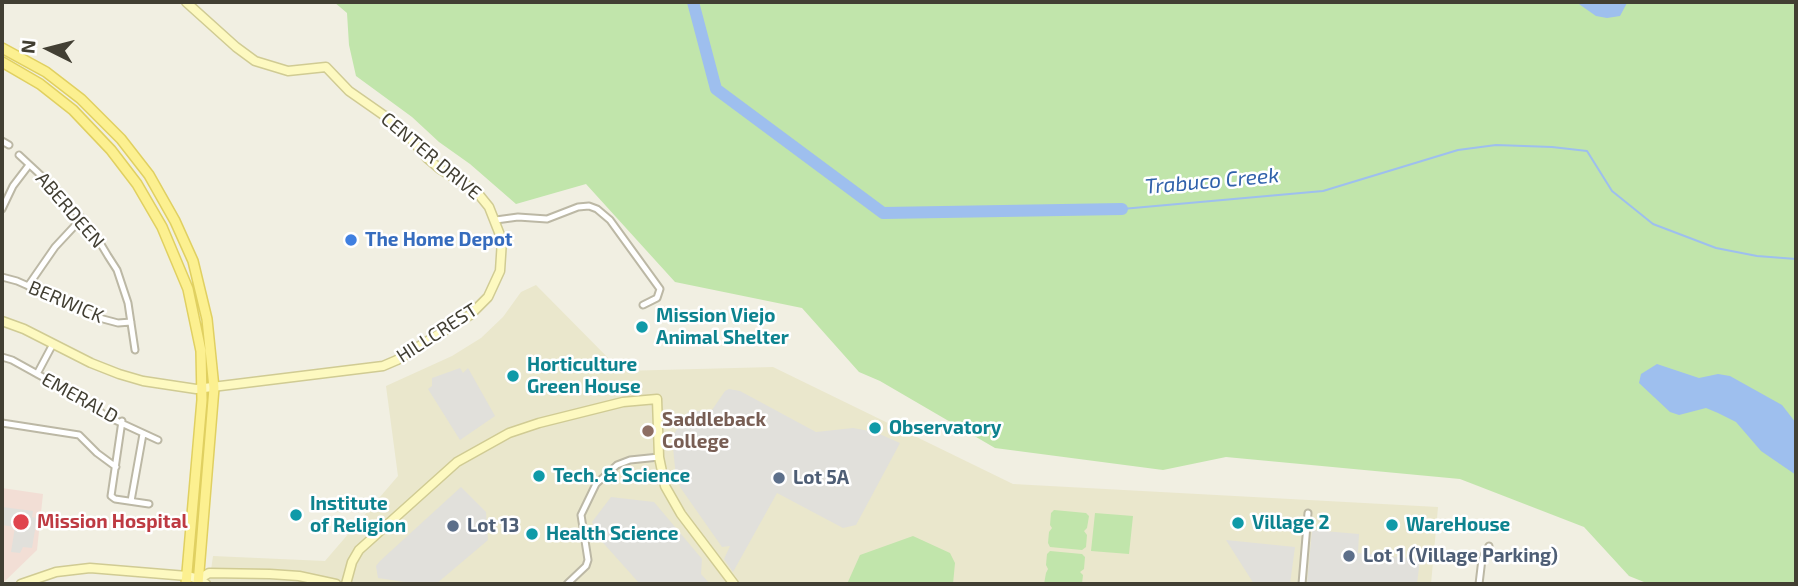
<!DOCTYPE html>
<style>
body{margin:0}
#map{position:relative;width:1798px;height:586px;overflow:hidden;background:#f1efe2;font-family:"Exo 2",sans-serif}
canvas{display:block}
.frame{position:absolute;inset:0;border:4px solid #423f33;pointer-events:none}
.north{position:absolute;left:14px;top:14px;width:70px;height:70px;-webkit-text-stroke:5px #fff;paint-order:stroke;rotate:276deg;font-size:19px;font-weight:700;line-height:28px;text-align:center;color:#423f33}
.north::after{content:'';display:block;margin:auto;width:24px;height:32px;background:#423f33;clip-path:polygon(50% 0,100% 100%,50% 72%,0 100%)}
</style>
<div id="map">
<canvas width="1798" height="586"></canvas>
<div class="frame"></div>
<div class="north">N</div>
</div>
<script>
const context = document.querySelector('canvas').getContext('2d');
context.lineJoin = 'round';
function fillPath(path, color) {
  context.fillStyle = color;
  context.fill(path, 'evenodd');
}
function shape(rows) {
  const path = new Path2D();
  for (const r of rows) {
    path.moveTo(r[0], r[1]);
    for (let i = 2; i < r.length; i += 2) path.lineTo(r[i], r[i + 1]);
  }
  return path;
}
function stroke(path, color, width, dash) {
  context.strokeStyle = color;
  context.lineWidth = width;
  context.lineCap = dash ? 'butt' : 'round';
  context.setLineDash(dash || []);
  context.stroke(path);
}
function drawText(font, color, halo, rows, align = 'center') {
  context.font = font + ' "Exo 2",sans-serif';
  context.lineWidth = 5;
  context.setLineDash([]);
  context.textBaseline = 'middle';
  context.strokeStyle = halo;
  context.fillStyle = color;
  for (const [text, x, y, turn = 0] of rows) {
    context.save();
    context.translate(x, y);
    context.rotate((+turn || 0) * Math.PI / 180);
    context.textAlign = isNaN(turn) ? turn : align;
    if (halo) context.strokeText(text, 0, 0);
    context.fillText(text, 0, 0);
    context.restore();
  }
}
fillPath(shape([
 [536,285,621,371,773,367,1013,484,1438,507,1431,584,209,584,213,556,325,561,398,476,386,386,452,356,481,338,503,317,521,292]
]), '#eae7cc');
fillPath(shape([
 [2,488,43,494,37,550,2,584]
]), '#f2ded5');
fillPath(shape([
 [334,2,1796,2,1796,584,1649,584,1629,576,1584,527,1460,479,1226,457,1163,470,995,448,880,381,859,372,802,308,675,282,586,184,516,204,470,164,439,142,412,117,356,76,349,45,347,13],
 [1054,510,1086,513,1089,516,1087,528,1084,531,1087,535,1086,547,1082,550,1050,547,1048,543,1049,532,1052,528,1050,525,1051,513],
 [1095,513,1133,516,1129,554,1091,551],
 [913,536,950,553,955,563,953,584,847,584,860,555],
 [1050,551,1082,554,1085,557,1084,569,1080,572,1083,575,1082,584,1044,584,1046,573,1048,569,1046,565,1047,554]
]), '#c1e5ab');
fillPath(shape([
 [460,368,463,373,468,368,495,416,460,440,428,389,432,386,432,378],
 [729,389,740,391,816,432,853,428,875,432,900,443,856,525,843,528,777,493,733,572,724,559,730,546,722,547,680,487,675,468,672,437,688,412,712,410,725,391],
 [461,487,486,512,488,540,436,584,418,584,378,578,376,566,380,561],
 [611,497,654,502,702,559,701,574,710,584,640,584,597,536,592,522],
 [2,507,33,511,32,517,37,518,32,548,23,547,20,553,11,552,15,527,2,525],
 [1312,530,1359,534,1358,553,1420,559,1417,584,1307,584],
 [1226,540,1295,547,1290,584,1254,584]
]), '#e1e0db');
fillPath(shape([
 [1576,2,1627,2,1627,3,1620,16,1607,18,1596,16],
 [1657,364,1699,378,1718,374,1730,376,1782,405,1796,423,1796,475,1761,451,1736,422,1718,413,1706,408,1679,415,1670,412,1639,383,1641,374]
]), '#9ebfee');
stroke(shape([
 [1122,209,1323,191,1458,150,1496,145,1552,147,1587,151,1612,191,1653,224,1716,248,1757,256,1796,259]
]), '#9ebfee', 2);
stroke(shape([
 [693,2,716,89,883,213,1122,209]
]), '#9ebfee', 12);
const street = shape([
 [2,141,9,145],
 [19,155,60,193,96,236,108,256,117,270,128,303,135,350],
 [2,209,13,186,29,165],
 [496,220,518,217,547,219,578,207,589,206,597,209,610,220,660,289,657,298,643,305],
 [2,277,17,281,103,319,118,323,131,322],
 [28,286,55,247,82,218],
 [2,357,12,360,86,401,106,416,158,440],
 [37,374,53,344],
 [122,421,111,496,115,499,149,504],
 [2,423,79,435,97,453,116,467],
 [131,501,143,434],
 [567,584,586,566,588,560,581,515,596,484,617,465,630,460,659,457],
 [1302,584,1308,513],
 [1479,584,1482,559,1489,546]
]);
const secondary = shape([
 [2,321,24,329,91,363,119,374,143,381,196,389,383,366,397,360,470,315,488,297,500,271,502,240,489,207,476,191,440,169,427,158,402,128,349,91,326,67,288,71,255,61,236,47,186,2],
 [199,579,209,573,270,574,299,576,336,584],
 [21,584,56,572,90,568,187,576,199,579,206,584],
 [346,584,352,562,359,550,457,462,509,433,539,423,623,402,657,399,659,457,665,486,681,514,734,584]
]);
const primary = shape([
 [2,48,46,72,81,99,121,139,149,175,175,221,193,261,207,319,214,388,198,584],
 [2,62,40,84,73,110,111,150,137,184,162,227,188,289,201,351,202,400,186,584]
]);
stroke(street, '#bcb8a5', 9);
stroke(secondary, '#d0cb93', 11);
stroke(primary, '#e0d061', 12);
stroke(street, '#fff', 5);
stroke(secondary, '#fdf9c0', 8);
stroke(primary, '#fcf090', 9);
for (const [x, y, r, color] of [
 [351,240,7,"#3f7fe0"],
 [642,327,7,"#0f9aa8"],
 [513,376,7,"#0f9aa8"],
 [875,428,7,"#0f9aa8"],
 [648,431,7,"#8d6e63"],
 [539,476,7,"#0f9aa8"],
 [779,478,7,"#5c6f8a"],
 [296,515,7,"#0f9aa8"],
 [21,522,9,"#e0444e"],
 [1238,523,7,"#0f9aa8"],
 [1392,525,7,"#0f9aa8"],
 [453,526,7,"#5c6f8a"],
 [532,534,7,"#0f9aa8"],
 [1349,556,7,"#5c6f8a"]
]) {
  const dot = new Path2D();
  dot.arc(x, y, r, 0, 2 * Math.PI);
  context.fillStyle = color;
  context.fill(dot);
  stroke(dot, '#fff', 2.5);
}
drawText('19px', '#423f33', '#fff', [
 ["CENTER DRIVE",431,156,40],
 ["ABERDEEN",70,210,49],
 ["BERWICK",66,302,23],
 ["HILLCREST",437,333,-33],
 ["EMERALD",80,398,29]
]);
drawText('bold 19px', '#366cbe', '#fff', [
 ["The Home Depot",365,240]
], 'left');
drawText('bold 19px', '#0d838f', '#fff', [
 ["Mission Viejo",656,316],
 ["Animal Shelter",656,338],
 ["Horticulture",527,365],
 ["Green House",527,387],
 ["Observatory",889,428],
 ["Tech. & Science",553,476],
 ["Institute",310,504],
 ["of Religion",310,526],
 ["Village 2",1252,523],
 ["WareHouse",1406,525],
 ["Health Science",546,534]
], 'left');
drawText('bold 19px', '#785e54', '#fff', [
 ["Saddleback",662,420],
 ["College",662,442]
], 'left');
drawText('bold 19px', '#4e5e75', '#fff', [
 ["Lot 5A",793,478],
 ["Lot 13",467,526],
 ["Lot 1 (Village Parking)",1363,556]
], 'left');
drawText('bold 19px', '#be3a42', '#fff', [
 ["Mission Hospital",37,522]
], 'left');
drawText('italic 21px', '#3061aa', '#fff', [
 ["Trabuco Creek",1212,181,-5]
]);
</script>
